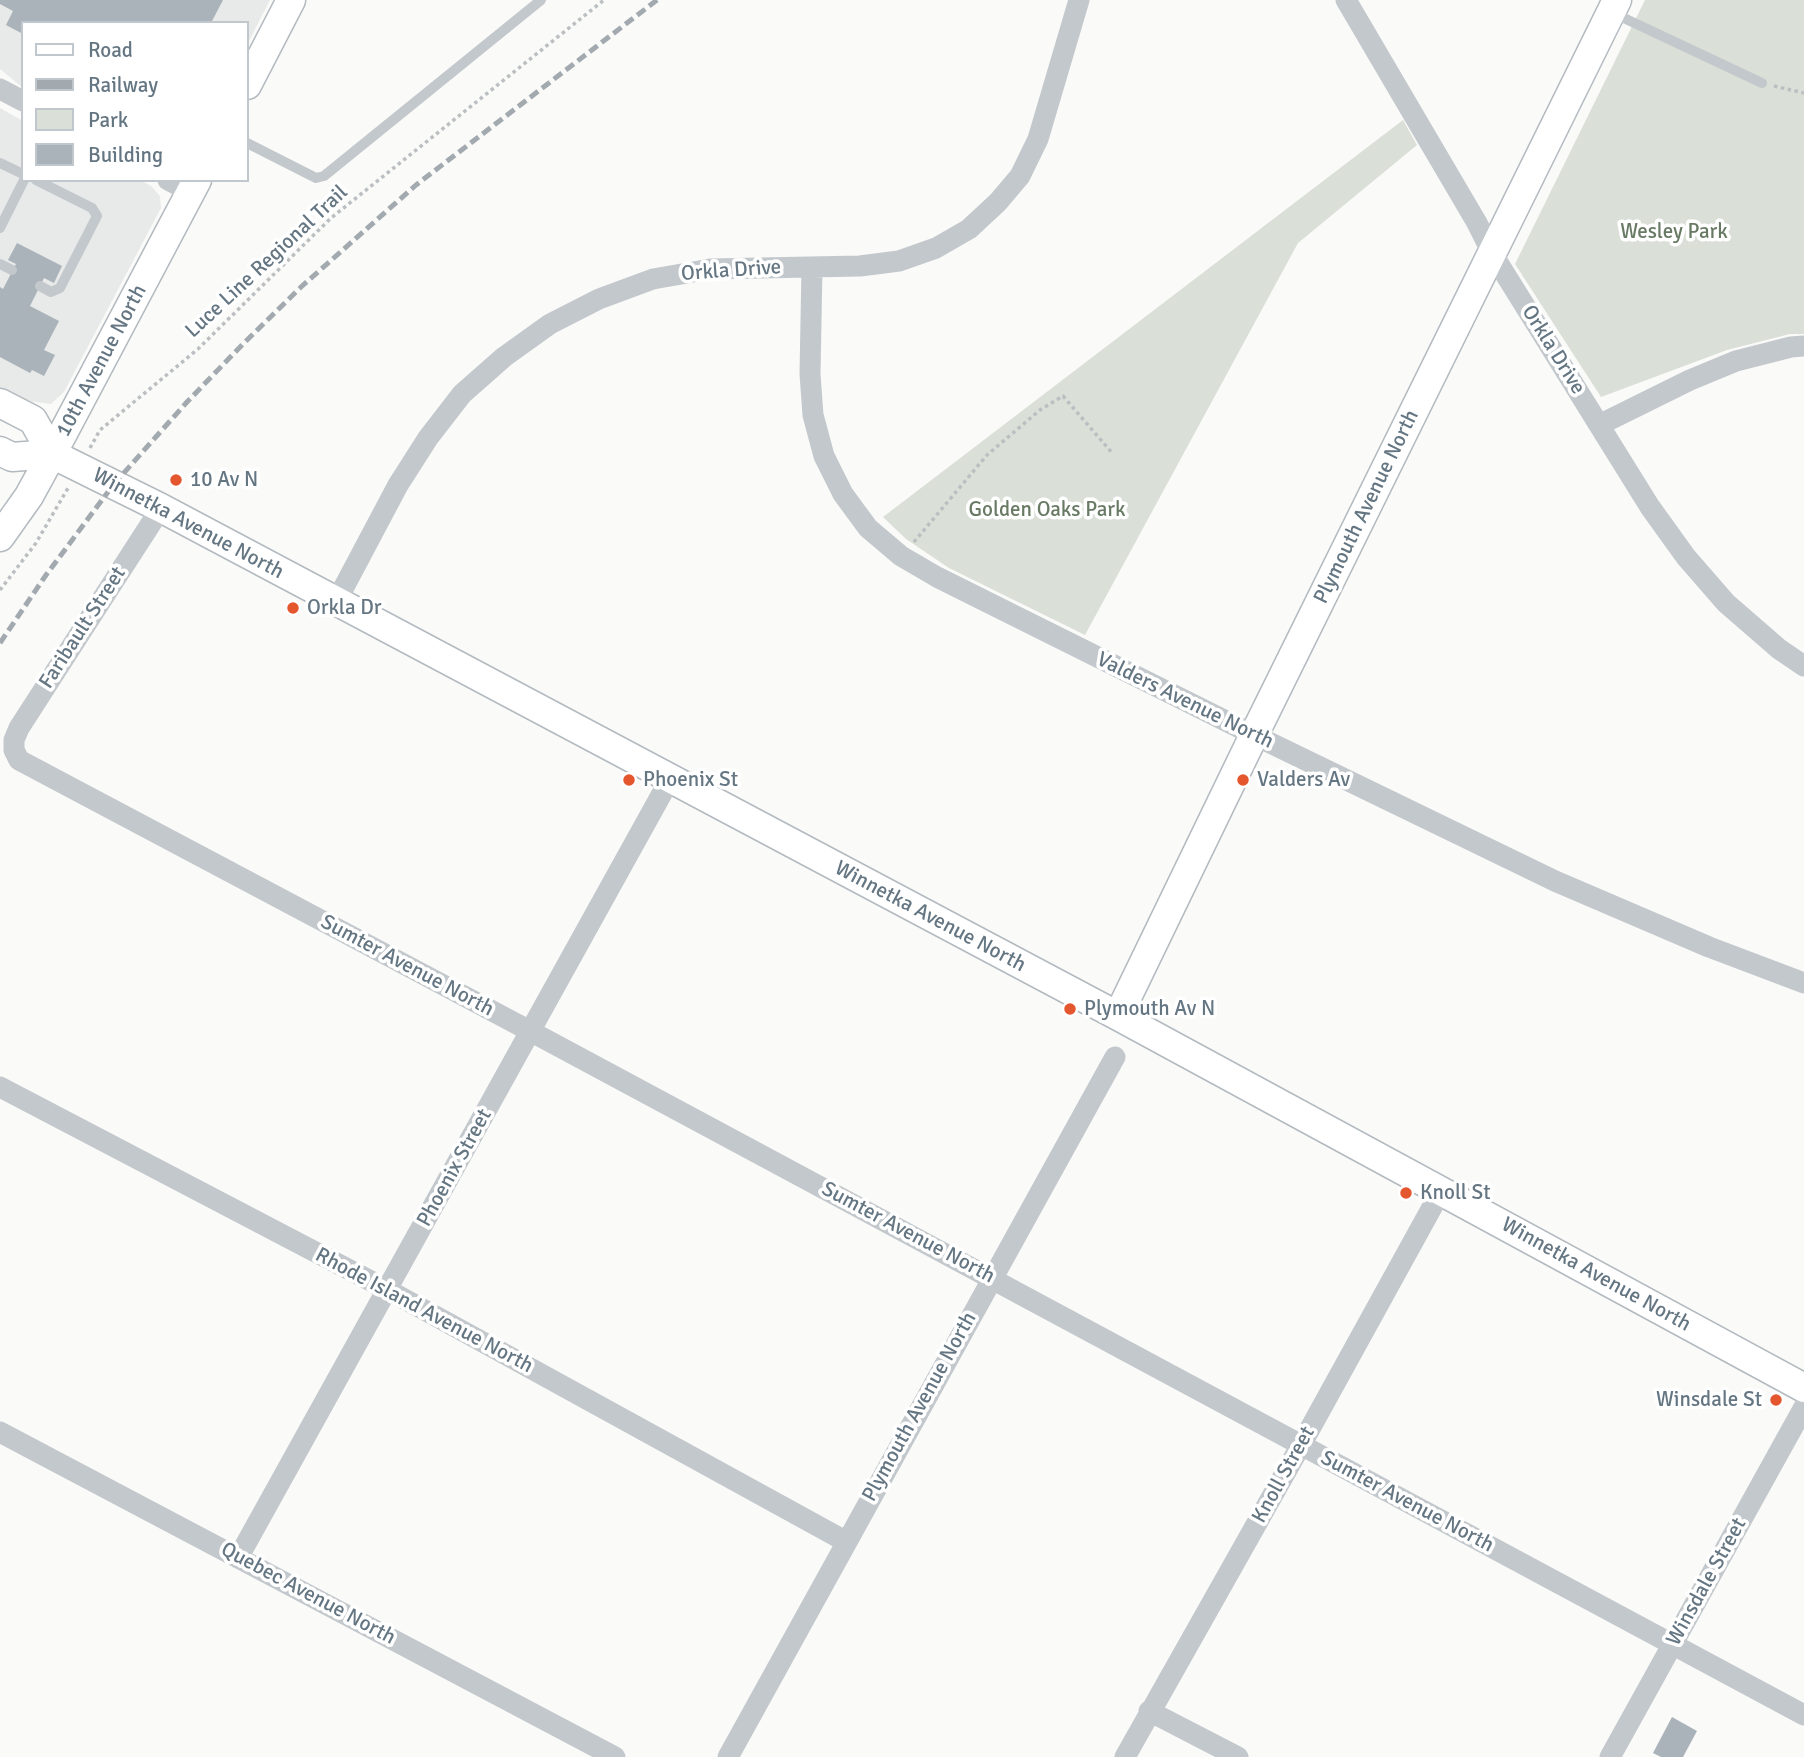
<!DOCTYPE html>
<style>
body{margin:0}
#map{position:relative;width:1804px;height:1757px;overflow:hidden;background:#fafaf8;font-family:Signika,sans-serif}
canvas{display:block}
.legend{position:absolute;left:21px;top:21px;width:228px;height:161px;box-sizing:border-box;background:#fff;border:2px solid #c1c8cd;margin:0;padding:9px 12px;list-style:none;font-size:21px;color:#657683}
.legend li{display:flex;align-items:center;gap:14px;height:35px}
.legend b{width:35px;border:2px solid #c1c8cd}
</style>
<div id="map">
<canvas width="1804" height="1757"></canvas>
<ul class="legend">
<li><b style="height:9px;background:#fff"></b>Road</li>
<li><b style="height:9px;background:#a2aab0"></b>Railway</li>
<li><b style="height:19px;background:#dadfd7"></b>Park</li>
<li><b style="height:19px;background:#aab3b9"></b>Building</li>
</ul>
</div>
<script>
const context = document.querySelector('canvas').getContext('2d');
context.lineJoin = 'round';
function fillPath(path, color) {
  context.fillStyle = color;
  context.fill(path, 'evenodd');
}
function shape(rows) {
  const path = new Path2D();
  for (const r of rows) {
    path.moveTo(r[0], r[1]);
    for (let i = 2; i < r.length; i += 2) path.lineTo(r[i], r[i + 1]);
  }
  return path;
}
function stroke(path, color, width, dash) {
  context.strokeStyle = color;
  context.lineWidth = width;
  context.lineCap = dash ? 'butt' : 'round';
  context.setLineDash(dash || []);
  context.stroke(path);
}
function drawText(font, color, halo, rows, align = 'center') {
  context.font = font + ' Signika,sans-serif';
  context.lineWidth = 7;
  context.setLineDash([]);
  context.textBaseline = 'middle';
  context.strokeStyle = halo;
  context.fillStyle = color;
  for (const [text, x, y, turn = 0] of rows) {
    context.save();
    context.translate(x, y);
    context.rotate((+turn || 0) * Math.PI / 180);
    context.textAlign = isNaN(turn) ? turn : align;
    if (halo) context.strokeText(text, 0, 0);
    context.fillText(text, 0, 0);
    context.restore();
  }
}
fillPath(shape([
 [0,0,270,0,247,45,247,23,23,23,23,88,0,69],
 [0,108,23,121,23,180,140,180,151,186,160,196,161,208,64,392,51,404,20,400,0,389]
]), '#e8e9e9');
fillPath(shape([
 [1645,0,1804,0,1804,334,1790,334,1727,350,1601,397,1515,264],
 [1403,120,1417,145,1298,243,1085,635,949,568,906,539,883,517]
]), '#dadfd7');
fillPath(shape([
 [0,0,223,0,211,23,23,23,23,34,6,25,13,11,0,4],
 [17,243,62,266,54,283,44,278,30,306,59,321,44,350,55,355,44,376,32,370,30,373,0,357,0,287,3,289,16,264,8,260],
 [1672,1717,1697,1731,1683,1757,1661,1757,1653,1753]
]), '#aab3b9');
const secondary = shape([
 [247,85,291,0],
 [0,403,33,420,52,454],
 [0,451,12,457,52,454,161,508,1118,1016,1804,1388],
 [0,537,29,496,52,454,197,180],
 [1118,1016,1254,735,1617,0]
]);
stroke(secondary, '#b3babf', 31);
stroke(shape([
 [1774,86,1804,93],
 [90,448,100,430,198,349,331,218,604,0],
 [914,542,987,455,1040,410,1063,396,1113,454],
 [0,590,36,543,68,488]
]), '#bbbfc2', 3.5, [3.5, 3.5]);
stroke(shape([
 [1611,12,1762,83],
 [247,143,316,178,324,176,541,0],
 [0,163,23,174],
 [36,180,92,208,97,216,60,288,51,292,40,286],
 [0,228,24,180],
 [0,264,12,270]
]), '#c3c8cc', 10);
stroke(shape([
 [1346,0,1477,223,1492,253,1650,507,1686,557,1726,603,1779,649,1804,666],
 [0,89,23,101],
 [168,180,191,192],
 [812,267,810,374,813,415,824,456,843,494,868,528,901,556,937,577,1254,735,1555,881,1709,947,1804,983],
 [1599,425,1690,380,1736,361,1791,347,1804,346],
 [161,508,19,728,14,740,14,750,19,760,530,1031,1804,1715],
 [336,602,398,485,428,438,462,394,504,357,550,324,599,299,653,279,710,269,860,266,899,261,936,248,969,229,998,202,1020,176,1038,139,1079,0],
 [0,1087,388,1290,845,1541],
 [0,1432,615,1757],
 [238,1558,670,779],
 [1149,1711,1238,1757],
 [728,1757,1115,1057],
 [1125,1757,1301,1445,1441,1191],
 [1610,1757,1804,1407]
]), '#c3c8cc', 21);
stroke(secondary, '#fff', 28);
stroke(shape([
 [0,643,46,575,114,484,187,402,242,345,301,287,416,185,657,0]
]), '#a2aab0', 5, [10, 5]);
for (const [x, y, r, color] of [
 [176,480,7,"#e4572e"],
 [293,608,7,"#e4572e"],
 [629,780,7,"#e4572e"],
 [1243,780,7,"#e4572e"],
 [1070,1009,7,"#e4572e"],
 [1406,1193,7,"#e4572e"],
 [1776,1400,7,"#e4572e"]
]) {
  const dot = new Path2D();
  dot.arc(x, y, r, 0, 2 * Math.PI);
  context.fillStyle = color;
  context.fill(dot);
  stroke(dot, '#fff', 2.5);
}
drawText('21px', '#687a64', '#fff', [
 ["Wesley Park",1674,232],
 ["Golden Oaks Park",1047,510]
]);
drawText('21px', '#657683', '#fff', [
 ["Luce Line Regional Trail",267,262,-43],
 ["Orkla Drive",731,271,-4],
 ["Orkla Drive",1553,350,58],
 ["10th Avenue North",102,361,-62],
 ["Plymouth Avenue North",1367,507,-64],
 ["Winnetka Avenue North",188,524,28],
 ["Faribault Street",83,628,-57],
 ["Valders Avenue North",1185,701,26],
 ["Winnetka Avenue North",930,917,28],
 ["Sumter Avenue North",407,966,28],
 ["Phoenix Street",455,1168,-61],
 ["Sumter Avenue North",908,1233,28],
 ["Winnetka Avenue North",1596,1275,29],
 ["Rhode Island Avenue North",424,1311,28],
 ["Plymouth Avenue North",920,1407,-61],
 ["Knoll Street",1284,1475,-61],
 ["Sumter Avenue North",1407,1502,28],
 ["Winsdale Street",1707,1582,-61],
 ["Quebec Avenue North",308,1594,28]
]);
drawText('21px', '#657683', '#fff', [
 ["10 Av N",190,480],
 ["Orkla Dr",307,608],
 ["Phoenix St",643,780],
 ["Valders Av",1257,780],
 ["Plymouth Av N",1084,1009],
 ["Knoll St",1420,1193],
 ["Winsdale St",1762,1400,"right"]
], 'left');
</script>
